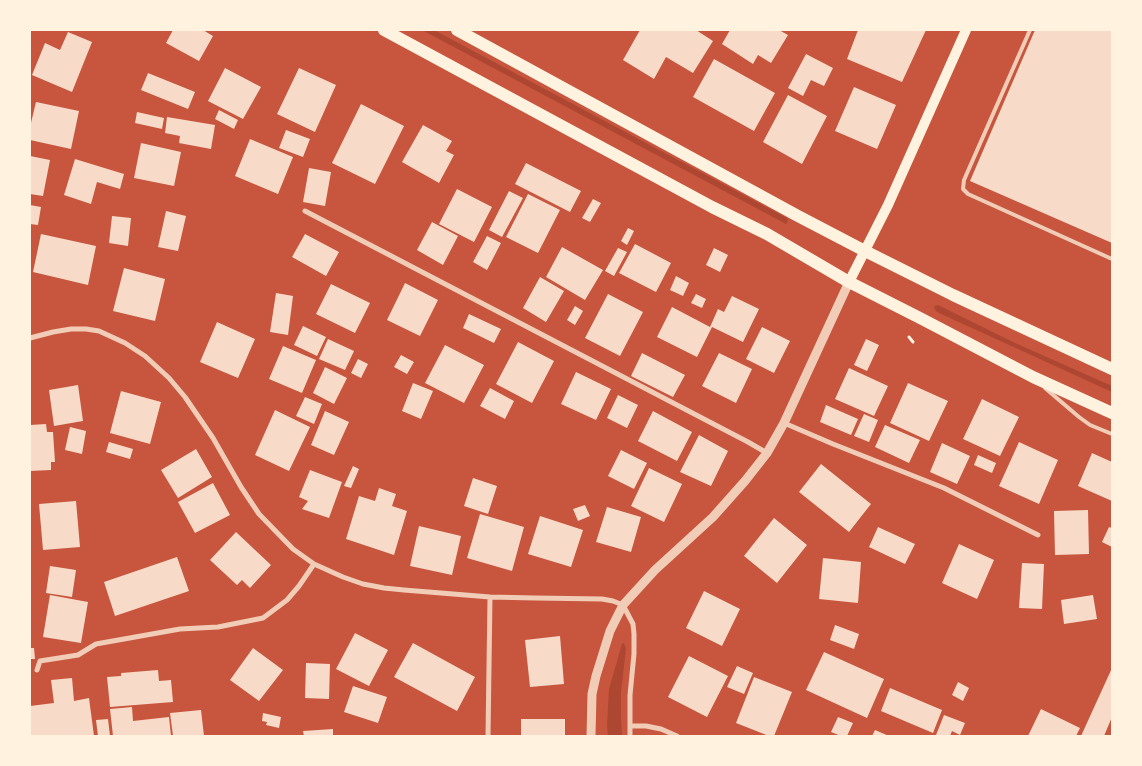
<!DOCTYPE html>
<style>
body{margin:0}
#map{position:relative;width:1142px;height:766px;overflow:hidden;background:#c8553d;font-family:"Nunito Sans",sans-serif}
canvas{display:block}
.frame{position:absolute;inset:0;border:31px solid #fff3e0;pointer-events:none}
</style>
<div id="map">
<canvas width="1142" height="766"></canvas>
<div class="frame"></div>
</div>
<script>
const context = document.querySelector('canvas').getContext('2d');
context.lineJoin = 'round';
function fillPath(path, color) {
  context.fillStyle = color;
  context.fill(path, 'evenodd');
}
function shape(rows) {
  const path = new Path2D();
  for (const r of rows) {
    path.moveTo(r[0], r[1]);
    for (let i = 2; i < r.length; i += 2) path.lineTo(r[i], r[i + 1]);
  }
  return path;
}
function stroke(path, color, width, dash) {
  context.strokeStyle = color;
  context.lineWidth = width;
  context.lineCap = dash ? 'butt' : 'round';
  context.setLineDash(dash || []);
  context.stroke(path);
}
fillPath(shape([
 [422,30,434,30,787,218,788,220,787,223,786,224],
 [938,305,1015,343,1112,386,1112,392,939,313,936,311,934,307,935,306],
 [624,643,626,649,621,692,621,719,622,736,608,736,607,725,609,689,622,644]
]), '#ae4732');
fillPath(shape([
 [173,30,203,30,213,36,199,61,166,43],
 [640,30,696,30,713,41,693,73,666,57,654,79,623,60],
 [730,30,779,30,788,35,771,63,758,55,753,64,722,44],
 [858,30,926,30,902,82,847,59],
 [1035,30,1112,30,1112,243,970,181],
 [68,32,92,42,72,92,32,75,45,43,60,50],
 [806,54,833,68,824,86,811,80,803,96,788,88],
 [714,59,775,93,754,131,693,97],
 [225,68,261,87,243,119,208,101],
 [299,68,336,85,315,132,277,114],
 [148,73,195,92,188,109,141,90],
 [854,87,896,105,877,149,835,131],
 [788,95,827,116,802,164,763,142],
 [36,102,79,111,71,149,30,140,30,127],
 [361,104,404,126,375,184,332,163],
 [219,110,238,120,234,129,215,119],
 [137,112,164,118,162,129,135,123],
 [167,117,215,125,211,149,179,143,180,136,165,133],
 [423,125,452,141,446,151,454,155,439,183,402,162],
 [286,130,310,139,303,157,279,148],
 [250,139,293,157,278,194,235,176],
 [141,143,181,152,174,186,134,178],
 [30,156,50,160,43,196,30,194],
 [75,159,124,174,120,189,97,182,91,204,64,195],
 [526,163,581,191,570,212,515,184],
 [309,168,331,172,325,206,303,202],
 [457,189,492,207,474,242,439,224],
 [509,191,523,198,502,237,489,230],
 [528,194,560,210,538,253,506,237],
 [593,199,601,203,590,222,582,218],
 [30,205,41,207,38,225,30,224],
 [166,211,186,216,178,251,158,247],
 [112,216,131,218,128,246,109,243],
 [432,222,458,236,443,265,417,250],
 [628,228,634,231,627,245,621,241],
 [41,234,96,246,88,285,33,272],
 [305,234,339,252,326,276,292,257],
 [487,236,501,243,487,270,473,262],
 [635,244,671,263,656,292,619,273],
 [562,247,603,270,585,300,546,277],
 [618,248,627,252,614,276,605,271],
 [714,248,728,255,720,272,706,265],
 [124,268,165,279,155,321,113,311],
 [676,276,689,283,683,296,670,290],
 [540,277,564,291,546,322,523,308],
 [405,283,438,300,420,336,387,320],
 [331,284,370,303,355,333,316,314],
 [276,293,293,296,288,335,270,332],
 [608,294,643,312,620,356,585,338],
 [696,294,706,299,702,308,691,303],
 [732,296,759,309,743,342,712,327,697,357,657,337,672,307,710,327,718,309,724,312],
 [575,306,583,311,575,325,567,320],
 [469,314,501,329,494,343,463,328],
 [217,322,255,339,238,378,200,362],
 [303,326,326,337,317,356,294,345],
 [762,327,790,341,774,373,746,359],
 [328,339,354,351,345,370,319,359],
 [866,339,879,345,867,371,854,365],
 [518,342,554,361,532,403,496,384],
 [445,345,484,365,464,403,425,383],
 [283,346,316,360,302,393,269,379],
 [642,353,685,375,673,397,631,376],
 [719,353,752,369,736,403,702,386],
 [401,355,414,362,407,374,394,367],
 [358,359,368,364,361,378,351,373],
 [325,367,347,378,334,404,313,393],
 [849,368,888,386,874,416,835,399],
 [576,372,611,389,596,420,561,404],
 [413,383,433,391,421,419,402,411],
 [908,383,948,401,929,441,890,423],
 [78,385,83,421,54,426,49,390],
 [490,388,514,401,505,419,480,406],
 [121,391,161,402,150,444,110,433],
 [618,395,638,405,627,428,607,418],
 [305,397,322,404,314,424,296,416],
 [982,399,1019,417,1000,456,963,439],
 [826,405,858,419,851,435,820,422],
 [275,410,310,427,289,471,255,455],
 [325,411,349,422,334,455,311,445],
 [653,411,692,432,677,461,638,441],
 [864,414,878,420,869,442,854,436],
 [46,424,47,432,53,432,55,462,51,462,51,470,30,471,30,425],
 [885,425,920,440,909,463,875,447],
 [70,427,86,431,82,454,65,450],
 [699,435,728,451,711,486,680,472],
 [109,442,133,449,130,459,106,452],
 [1019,442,1058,460,1039,504,999,486],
 [942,443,970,456,957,484,930,472],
 [196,449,212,477,178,498,161,470],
 [621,450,647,463,634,489,608,476],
 [1092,453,1112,462,1112,501,1078,486],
 [978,455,996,463,992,473,974,465],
 [821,464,871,504,849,532,799,492],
 [353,466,359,469,351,488,344,486],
 [649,468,682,484,664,522,631,506],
 [310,470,342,482,329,518,302,509,308,501,299,497],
 [473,478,497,486,488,514,464,506],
 [213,483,230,515,195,533,178,502],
 [379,488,396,494,392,506,407,511,394,555,346,539,359,496,375,501],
 [76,501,80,547,43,550,39,504],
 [585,505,590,516,578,521,573,509],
 [607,507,641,517,631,552,596,542],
 [1088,510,1089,554,1055,555,1054,511],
 [480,514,524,527,512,571,467,558],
 [540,516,583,530,571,567,528,554],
 [774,518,807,545,777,583,744,556],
 [419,526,461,536,452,575,410,566],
 [878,527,915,544,905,564,869,547],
 [1109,527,1112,528,1112,547,1102,542],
 [236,532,271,565,250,588,242,580,237,585,210,560],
 [959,544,994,560,977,599,942,583],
 [177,557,189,591,115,616,104,582],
 [823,558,861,562,858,603,819,599],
 [1022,563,1044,564,1042,609,1019,608],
 [50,566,76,570,72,597,46,593],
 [704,591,740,609,722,646,686,628],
 [50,595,88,602,81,643,43,637],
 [1093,595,1097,619,1064,624,1061,600],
 [835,625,859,634,854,649,830,640],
 [355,633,388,650,369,686,336,669],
 [560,636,564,684,530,687,525,640],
 [413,643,475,677,457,711,394,677],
 [30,648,34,648,35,659,30,659],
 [253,648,283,670,259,701,230,680],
 [824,652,884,679,867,718,806,690],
 [689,656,728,676,707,717,668,697],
 [306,663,330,664,329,699,305,698],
 [737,666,753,673,744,694,727,687],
 [1112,668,1112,717,1104,736,1081,736],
 [158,670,159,681,171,680,173,702,110,707,107,677,121,676,121,673],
 [754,677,792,692,774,736,769,736,736,723],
 [72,678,74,701,89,698,94,736,30,736,30,706,54,703,51,680],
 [958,682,969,688,963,701,952,695],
 [353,686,387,697,378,723,344,712],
 [890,688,942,710,933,733,881,711],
 [132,707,133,721,169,717,171,736,113,736,110,709],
 [1041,709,1080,728,1076,736,1028,736],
 [201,710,204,736,173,736,170,713],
 [263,713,281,717,279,728,266,725,267,722,262,721],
 [944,715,965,723,960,735,952,731,950,736,936,735],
 [838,717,853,723,847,736,841,736,831,732],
 [108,719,110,736,98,736,96,720],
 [521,719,565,719,565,736,521,736],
 [333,729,333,736,304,736,303,731],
 [875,730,889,736,872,736]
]), '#f7dbc8');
stroke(shape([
 [909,337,913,342]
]), '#fff3e0', 3);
stroke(shape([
 [1030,30,964,180,963,189,968,194,1112,259],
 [1045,388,1079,417,1090,425,1112,434]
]), '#f1ccb7', 4);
stroke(shape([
 [305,211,748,442,767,453],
 [30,338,53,332,71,329,86,329,99,331,125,343,145,356,169,378,185,397,213,438,241,487,259,514,293,549,314,564,343,577,363,584,384,588,404,590,490,597,535,598,602,599,613,601,623,605,633,624,634,634,634,654,630,695,630,736],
 [784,423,833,444,944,488,1038,535],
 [37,670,40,661,78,655,96,644,180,629,218,627,263,618,287,600,299,586,314,564],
 [630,726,646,726,661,729,677,736],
 [488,736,490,597]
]), '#f1ccb7', 5);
stroke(shape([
 [591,736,592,694,596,676,610,631,623,605,655,570,713,517,745,481,767,453,784,423,849,282]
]), '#f1ccb7', 9);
stroke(shape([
 [849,282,888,205,966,30]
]), '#fff3e0', 10);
stroke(shape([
 [384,30,712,207,767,234,849,282,920,318,1033,377,1112,413],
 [457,30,798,216,865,251,953,295,1112,369]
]), '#fff3e0', 12);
</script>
